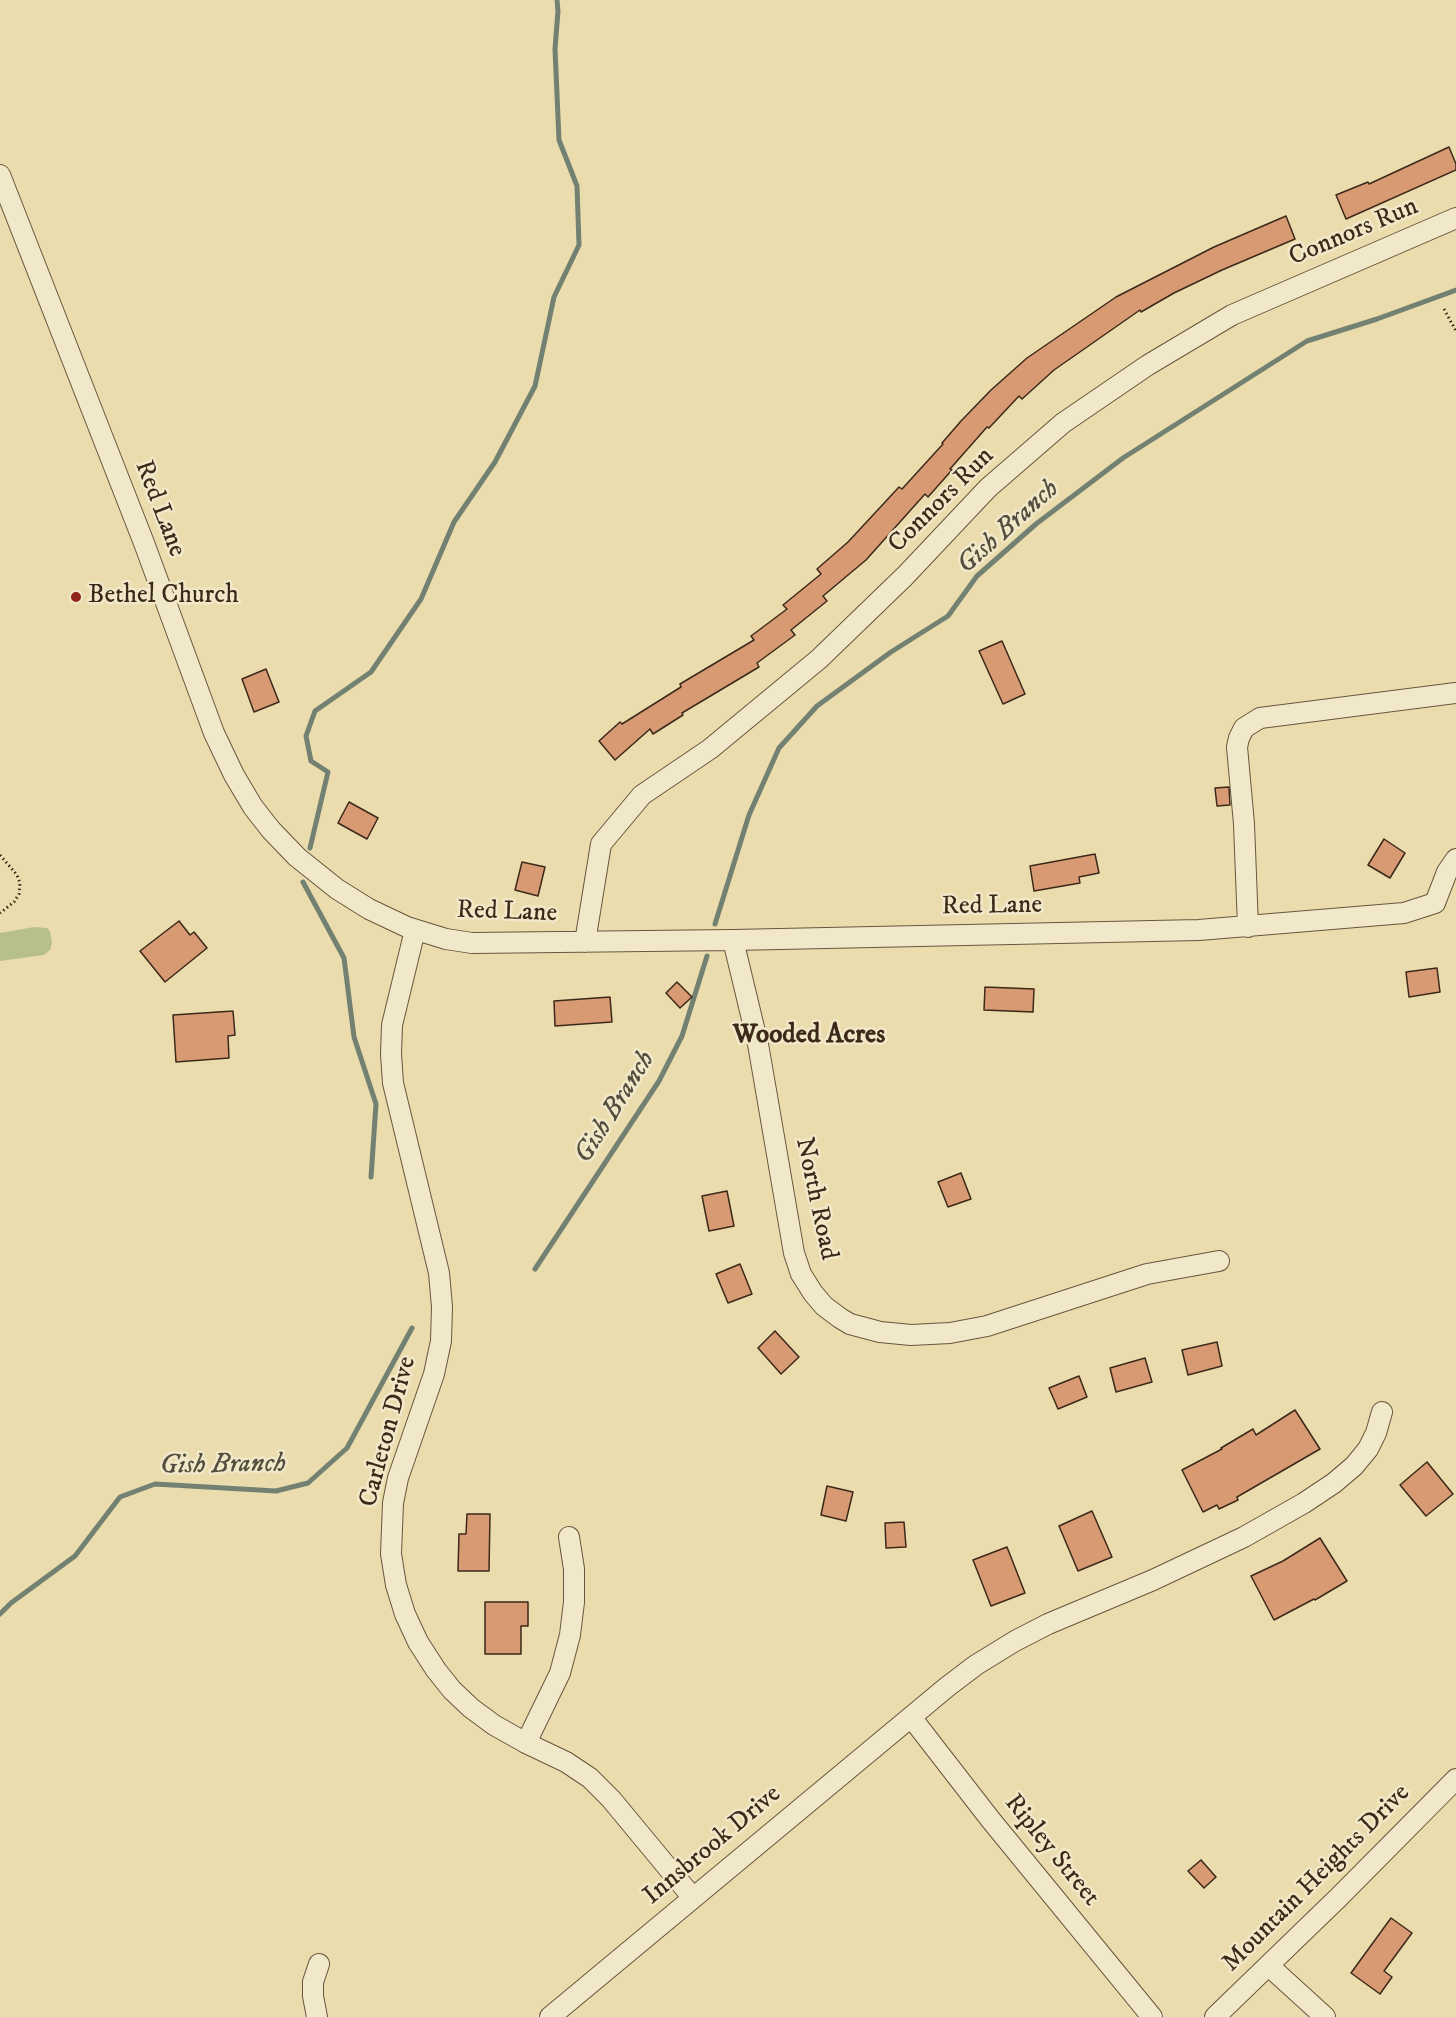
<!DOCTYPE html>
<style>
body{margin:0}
canvas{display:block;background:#eadcac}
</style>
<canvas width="1456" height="2017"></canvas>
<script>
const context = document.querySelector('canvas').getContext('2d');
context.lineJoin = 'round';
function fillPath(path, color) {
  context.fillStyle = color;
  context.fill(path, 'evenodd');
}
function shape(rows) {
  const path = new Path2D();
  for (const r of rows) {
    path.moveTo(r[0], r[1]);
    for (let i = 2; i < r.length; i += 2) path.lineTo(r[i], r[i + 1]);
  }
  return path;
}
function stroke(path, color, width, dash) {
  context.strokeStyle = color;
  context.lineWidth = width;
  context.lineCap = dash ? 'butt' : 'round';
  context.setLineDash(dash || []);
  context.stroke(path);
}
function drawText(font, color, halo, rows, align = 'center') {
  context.font = font + ' "IM FELL DW Pica",serif';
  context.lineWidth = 5;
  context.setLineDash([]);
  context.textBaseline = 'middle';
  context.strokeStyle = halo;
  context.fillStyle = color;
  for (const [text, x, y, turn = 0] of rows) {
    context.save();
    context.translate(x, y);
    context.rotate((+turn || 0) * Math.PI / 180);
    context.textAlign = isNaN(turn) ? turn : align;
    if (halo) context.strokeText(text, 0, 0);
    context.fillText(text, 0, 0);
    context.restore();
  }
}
fillPath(shape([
 [34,927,47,928,50,931,52,943,50,950,44,955,0,961,0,933]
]), '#b7c089');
stroke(shape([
 [310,848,328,772,311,761,306,736,315,711,371,672,421,599,454,522,495,462,535,386,554,297,579,245,577,186,559,140,555,49,558,11,557,0],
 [303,882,344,958,354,1037,376,1104,371,1177],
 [715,924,749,815,779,748,817,706,891,652,948,616,977,576,1036,524,1123,458,1307,341,1377,319,1456,290],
 [535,1269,659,1081,682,1036,707,956],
 [0,1614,11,1603,75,1556,120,1497,155,1484,276,1491,308,1483,347,1448,412,1328]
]), '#738172', 5);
const building = shape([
 [1449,147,1456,164,1456,170,1346,219,1336,195,1368,182,1369,184,1449,147],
 [1286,216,1295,239,1222,270,1174,293,1141,312,1140,310,1054,370,1022,399,1019,396,989,428,987,427,950,469,952,470,928,497,925,494,866,560,823,596,827,601,791,630,795,635,757,663,759,667,682,713,683,715,653,734,650,729,615,760,599,741,620,722,622,724,681,687,680,684,754,640,751,636,787,609,783,605,821,574,817,569,848,542,899,487,902,489,943,444,942,443,961,421,991,390,1027,358,1116,297,1214,247,1286,216],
 [1002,641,1025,694,1003,704,979,651,1002,641],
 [266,669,279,702,254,712,242,679,266,669],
 [1229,787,1230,805,1217,806,1215,788,1229,787],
 [349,802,378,818,367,839,338,823,349,802],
 [1384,839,1405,853,1390,878,1368,865,1384,839],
 [1095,854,1099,873,1079,877,1080,883,1034,891,1030,866,1095,854],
 [522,862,545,867,538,896,515,890,522,862],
 [179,921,190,935,194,932,207,948,165,982,140,951,179,921],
 [1437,968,1440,992,1409,997,1406,972,1437,968],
 [677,982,692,997,680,1008,666,993,677,982],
 [985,987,1034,989,1033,1012,984,1010,985,987],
 [610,997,612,1022,555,1026,554,1001,610,997],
 [233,1011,235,1035,228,1036,229,1058,176,1062,173,1015,233,1011],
 [961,1173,971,1199,948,1207,938,1182,961,1173],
 [727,1191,734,1226,709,1231,702,1196,727,1191],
 [740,1264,752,1294,728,1303,716,1274,740,1264],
 [775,1331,799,1357,781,1374,758,1348,775,1331],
 [1217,1342,1222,1366,1188,1375,1182,1350,1217,1342],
 [1145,1358,1152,1382,1116,1392,1110,1368,1145,1358],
 [1079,1376,1087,1397,1058,1409,1049,1388,1079,1376],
 [1295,1410,1320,1449,1237,1497,1238,1500,1219,1509,1217,1505,1203,1512,1182,1470,1222,1449,1221,1448,1253,1429,1256,1435,1295,1410],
 [1427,1462,1453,1494,1426,1516,1400,1485,1427,1462],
 [827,1486,853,1492,846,1521,821,1515,827,1486],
 [1092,1511,1112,1557,1078,1571,1059,1526,1092,1511],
 [467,1514,490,1514,489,1571,458,1571,459,1534,466,1534,467,1514],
 [904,1522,906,1547,886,1548,885,1523,904,1522],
 [1320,1538,1347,1581,1315,1600,1314,1599,1274,1620,1251,1576,1283,1561,1320,1538],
 [1007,1547,1025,1593,991,1606,973,1560,1007,1547],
 [485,1602,528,1602,528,1626,521,1626,521,1654,485,1654,485,1602],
 [1201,1860,1216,1877,1204,1888,1188,1871,1201,1860],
 [1391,1918,1412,1933,1384,1971,1392,1977,1380,1994,1351,1973,1391,1918]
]);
fillPath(building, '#d79a73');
stroke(building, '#3c2919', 1.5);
const minor = shape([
 [0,175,144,543,214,733,234,775,253,807,271,830,297,857,337,889,369,909,407,927,446,939,472,943,733,940,1199,930,1404,913,1435,903,1447,872,1456,859],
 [1248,927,1244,824,1237,747,1239,738,1244,728,1260,718,1456,693],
 [415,930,392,1025,391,1054,393,1083,439,1273,442,1307,441,1341,434,1374,398,1478,393,1503,391,1554,396,1585,405,1614,418,1642,436,1670,452,1690,471,1708,494,1725,526,1743,566,1762,590,1778,611,1799,693,1898],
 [733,940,758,1044,794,1253,801,1274,813,1293,824,1306,840,1318,850,1324,880,1332,911,1335,950,1333,987,1326,1147,1274,1219,1261],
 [585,942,601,844,642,795,710,749,819,659,905,576,988,488,1063,423,1148,365,1232,315,1456,218],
 [911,1717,990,1819,1152,2017],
 [526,1743,560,1673,570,1635,574,1602,574,1569,569,1537],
 [1269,1966,1325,2017],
 [317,2017,313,1996,313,1982,319,1964],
 [550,2017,947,1687,976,1665,1015,1641,1048,1624,1153,1580,1244,1537,1304,1503,1334,1483,1354,1466,1368,1449,1376,1433,1382,1412],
 [1215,2017,1339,1897,1456,1779]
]);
stroke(minor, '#68563e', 22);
stroke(shape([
 [1444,309,1456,331],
 [0,855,17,875,20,883,19,894,14,902,0,913]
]), '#3c2919', 3, [1.5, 3]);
stroke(minor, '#f1e8c9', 20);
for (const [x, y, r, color] of [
 [76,597,6,"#8f2418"]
]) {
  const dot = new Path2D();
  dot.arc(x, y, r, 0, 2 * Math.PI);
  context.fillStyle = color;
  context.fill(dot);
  stroke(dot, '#f1e8c9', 2);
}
drawText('26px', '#3c2919', '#f1e8c9', [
 ["Connors Run",1354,233,-23],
 ["Connors Run",942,501,-45],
 ["Red Lane",159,509,69],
 ["Red Lane",992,907,-1],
 ["Red Lane",507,913,2],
 ["North Road",815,1199,78],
 ["Carleton Drive",389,1432,-75],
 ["Innsbrook Drive",713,1846,-40],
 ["Ripley Street",1051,1851,51],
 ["Mountain Heights Drive",1317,1879,-45]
]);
drawText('26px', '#3c2919', '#f1e8c9', [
 ["Bethel Church",88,597]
], 'left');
drawText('italic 27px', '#534e3e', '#f1e8c9', [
 ["Gish Branch",1009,528,-42],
 ["Gish Branch",616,1108,-58],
 ["Gish Branch",223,1466,-1]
]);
drawText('bold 27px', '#3c2919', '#f1e8c9', [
 ["Wooded Acres",809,1036]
]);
</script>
